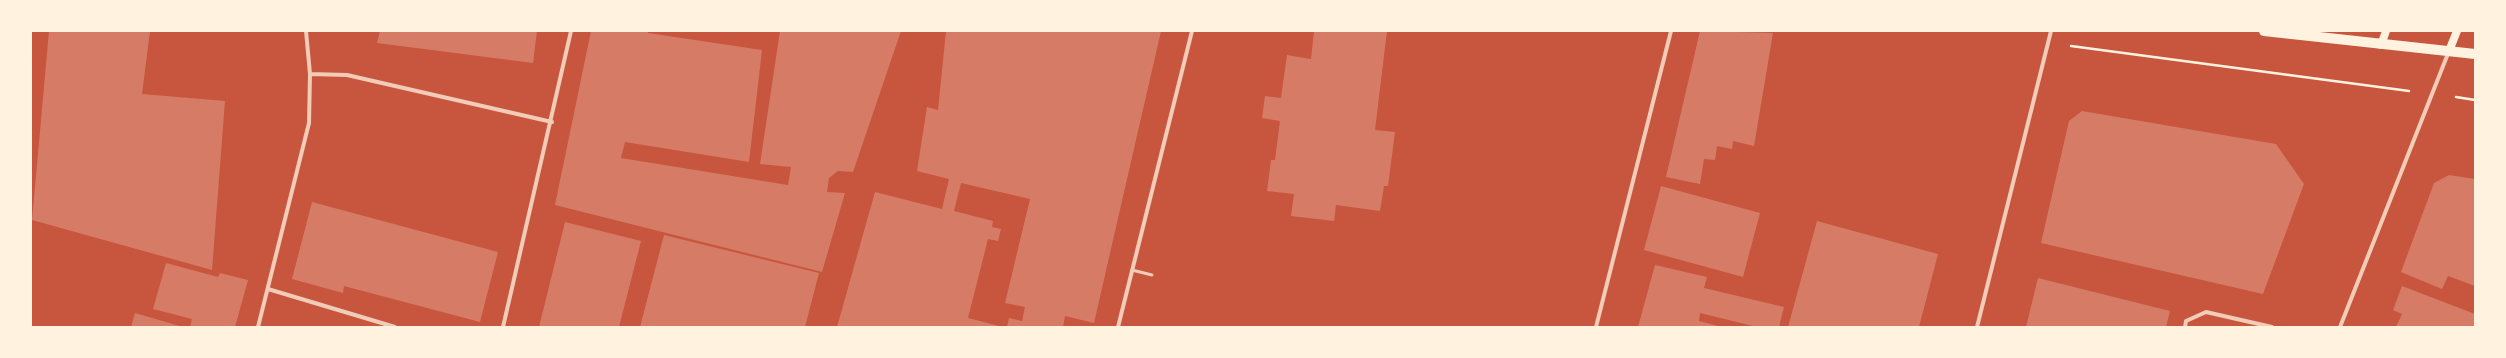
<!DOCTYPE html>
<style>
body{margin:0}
#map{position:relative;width:2506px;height:358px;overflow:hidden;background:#c8553d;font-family:"Zilla Slab",serif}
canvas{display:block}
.frame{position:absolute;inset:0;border:32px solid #fff3e0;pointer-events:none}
</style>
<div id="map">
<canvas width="2506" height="358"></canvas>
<div class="frame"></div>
</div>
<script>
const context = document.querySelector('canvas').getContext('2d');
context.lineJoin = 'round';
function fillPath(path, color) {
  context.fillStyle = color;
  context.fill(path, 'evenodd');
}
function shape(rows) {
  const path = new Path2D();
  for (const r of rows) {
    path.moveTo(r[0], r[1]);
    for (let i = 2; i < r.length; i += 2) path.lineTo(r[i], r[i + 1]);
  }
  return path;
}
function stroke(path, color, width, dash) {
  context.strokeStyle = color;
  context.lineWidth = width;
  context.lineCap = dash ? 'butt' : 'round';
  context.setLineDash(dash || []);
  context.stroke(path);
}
fillPath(shape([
 [49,31,150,31,142,94,225,101,212,270,32,220],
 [380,31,537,31,533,63,377,43],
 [591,31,648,31,648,33,762,50,749,162,625,142,621,158,788,185,791,167,760,164,780,31,901,31,853,172,838,171,829,178,827,192,845,193,822,272,555,205],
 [946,31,1161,31,1094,323,1065,316,1063,327,1007,327,1009,318,1022,321,1025,307,1005,303,1030,199,961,183,954,211,993,221,992,227,1001,229,998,241,988,239,968,318,1003,327,837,327,875,192,942,209,949,179,917,171,927,107,938,110],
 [1314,31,1387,31,1375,130,1395,132,1388,186,1384,186,1380,211,1336,205,1334,221,1291,216,1294,194,1267,191,1271,160,1275,160,1280,121,1262,118,1265,96,1281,98,1287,55,1311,59],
 [1700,31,1773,33,1754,146,1733,141,1732,149,1717,146,1715,160,1704,159,1700,184,1666,177],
 [2082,111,2276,144,2304,184,2263,294,2041,243,2069,121],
 [2449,175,2475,179,2475,286,2448,276,2442,289,2401,272,2434,183],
 [1661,186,1760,213,1743,277,1644,250],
 [312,202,498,252,480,322,344,286,343,293,292,279],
 [1817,221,1938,254,1919,327,1788,327],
 [565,222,641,241,619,327,539,327],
 [664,235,819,273,805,327,640,327],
 [166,263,218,277,220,273,248,280,235,327,190,327,192,319,153,309],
 [1655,265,1707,277,1704,288,1784,307,1779,327,1757,327,1700,313,1699,321,1722,327,1638,327],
 [2038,278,2170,311,2166,327,2026,327],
 [2402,286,2475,314,2475,327,2396,327,2402,314,2393,310],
 [135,313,183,327,131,327]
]), '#d67c66');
stroke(shape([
 [2071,46,2409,91],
 [2456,97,2475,100]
]), '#fff3e0', 2.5);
stroke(shape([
 [1132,270,1152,275]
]), '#f1ccb7', 3);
stroke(shape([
 [310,74,347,75,552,122],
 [268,289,395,327],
 [258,327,309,123,310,74,306,31],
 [503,327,571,31],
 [1118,327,1192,31],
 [1596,327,1671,31],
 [1977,327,2051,31],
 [2185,327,2186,321,2206,312,2272,327],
 [2340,327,2449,51]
]), '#f1ccb7', 4);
stroke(shape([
 [2381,45,2386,31],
 [2449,51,2457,31]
]), '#fff3e0', 8);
stroke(shape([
 [2264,31,2475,54]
]), '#fff3e0', 10);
</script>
